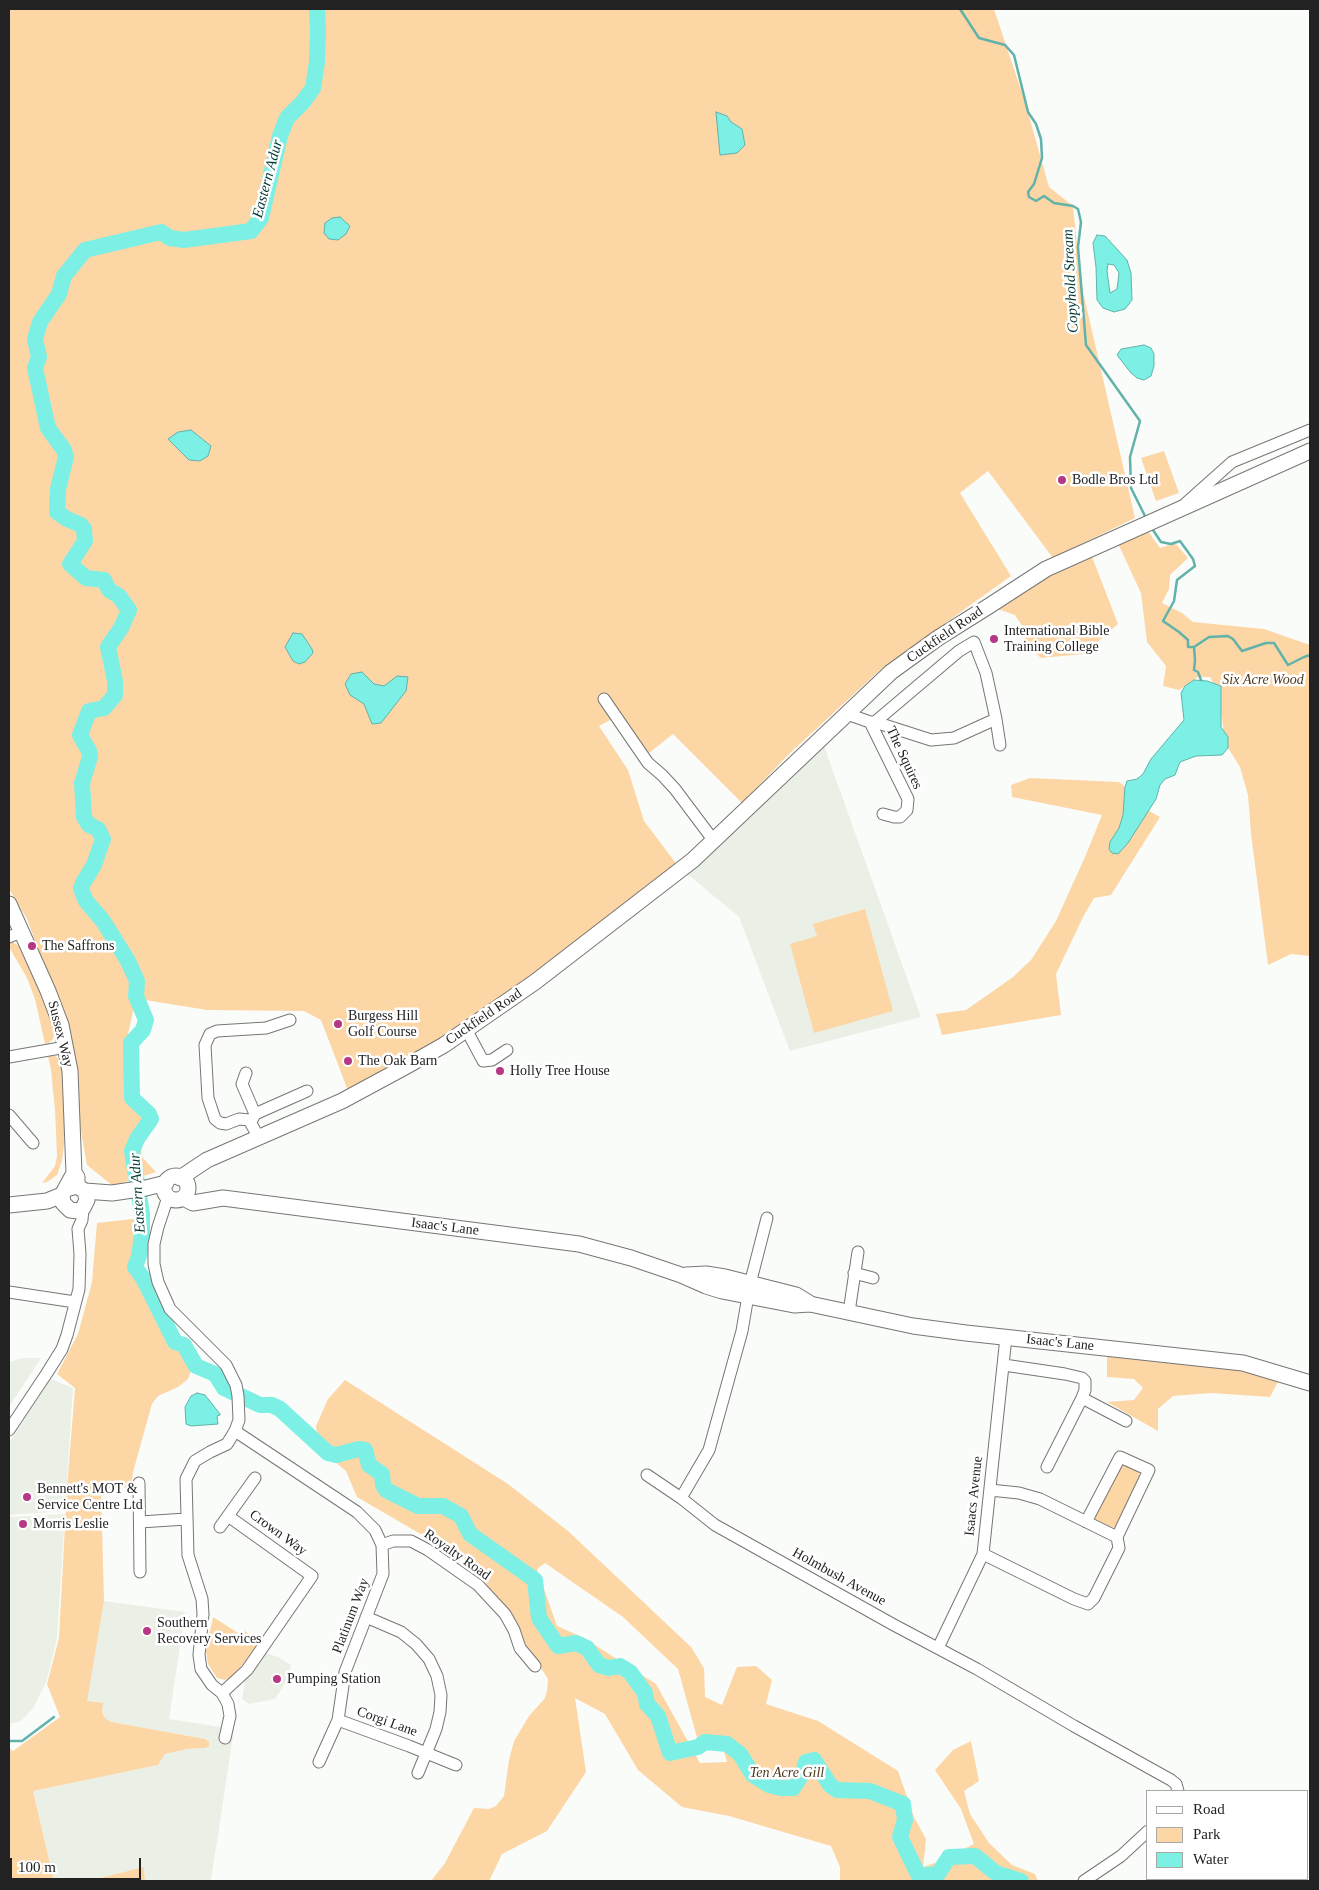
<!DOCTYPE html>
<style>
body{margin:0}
#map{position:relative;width:1319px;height:1890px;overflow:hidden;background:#fafcf9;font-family:Georgia,serif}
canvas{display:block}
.frame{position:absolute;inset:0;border:10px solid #212221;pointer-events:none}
.legend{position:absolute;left:1146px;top:1790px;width:162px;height:90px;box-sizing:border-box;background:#fff;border:1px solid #a6a7a6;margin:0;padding:6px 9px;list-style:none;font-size:15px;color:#212221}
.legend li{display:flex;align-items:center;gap:10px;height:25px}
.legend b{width:25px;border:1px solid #a6a7a6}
.scale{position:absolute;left:10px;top:1858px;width:131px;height:22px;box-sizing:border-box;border:2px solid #212221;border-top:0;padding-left:6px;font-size:15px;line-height:18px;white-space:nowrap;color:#212221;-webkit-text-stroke:4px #fff;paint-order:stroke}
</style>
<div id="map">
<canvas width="1319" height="1890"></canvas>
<div class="frame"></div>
<ul class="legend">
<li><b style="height:6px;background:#fff"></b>Road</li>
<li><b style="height:14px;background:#fdd6a6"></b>Park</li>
<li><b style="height:14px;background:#7cf0e4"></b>Water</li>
</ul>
<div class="scale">100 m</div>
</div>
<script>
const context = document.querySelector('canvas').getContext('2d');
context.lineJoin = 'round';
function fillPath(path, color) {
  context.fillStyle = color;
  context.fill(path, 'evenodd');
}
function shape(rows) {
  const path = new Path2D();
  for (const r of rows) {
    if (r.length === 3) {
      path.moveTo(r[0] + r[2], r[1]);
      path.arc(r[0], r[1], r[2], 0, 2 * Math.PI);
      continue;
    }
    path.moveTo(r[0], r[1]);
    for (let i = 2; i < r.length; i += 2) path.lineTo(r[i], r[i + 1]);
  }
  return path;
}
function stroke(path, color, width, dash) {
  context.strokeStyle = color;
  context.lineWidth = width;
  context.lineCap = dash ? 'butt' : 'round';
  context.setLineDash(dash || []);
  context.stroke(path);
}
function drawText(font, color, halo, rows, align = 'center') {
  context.font = font + ' Georgia,serif';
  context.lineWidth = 5;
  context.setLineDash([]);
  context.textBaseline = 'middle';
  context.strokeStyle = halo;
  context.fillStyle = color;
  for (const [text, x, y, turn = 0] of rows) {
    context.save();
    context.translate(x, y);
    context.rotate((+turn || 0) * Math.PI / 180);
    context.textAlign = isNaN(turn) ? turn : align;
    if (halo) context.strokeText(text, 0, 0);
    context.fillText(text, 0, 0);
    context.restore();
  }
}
fillPath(shape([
 [824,746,921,1017,790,1051,739,917,686,873],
 [23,1358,41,1358,9,1407,9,1362],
 [51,1379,73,1388,65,1511,9,1515,9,1443],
 [65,1514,57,1638,46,1683,33,1708,21,1721,9,1724,9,1517],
 [104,1601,185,1612,169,1719,234,1729,211,1881,145,1881,144,1867,88,1881,54,1881,33,1791,158,1765,165,1754,187,1749,205,1748,205,1739,112,1722,106,1719,102,1710,86,1701],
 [266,1653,278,1657,291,1665,289,1677,275,1699,249,1704,242,1699,245,1680]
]), '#ebf0e6');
fillPath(shape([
 [9,9,994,9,1025,102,1049,187,1073,206,1081,283,1135,518,1053,558,988,471,960,493,1011,576,880,670,790,753,742,803,673,734,644,757,616,717,599,726,628,770,644,821,681,870,535,982,350,1096,321,1020,304,1011,207,1010,145,1000,134,981,137,994,128,1034,131,1107,144,1120,141,1156,156,1172,113,1186,87,1165,80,1125,73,1045,27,919,9,889,9,613,10,611,9,612],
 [1164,451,1179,493,1156,501,1141,458],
 [1144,526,1160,548,1175,543,1188,558,1170,575,1169,589,1162,603,1182,613,1193,622,1264,629,1310,645,1310,956,1291,954,1268,965,1251,834,1248,795,1240,767,1225,743,1219,694,1210,677,1198,677,1179,690,1163,686,1166,666,1147,642,1141,593,1115,537],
 [1089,549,1118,624,1084,654,1041,658,1025,644,1023,627,1015,615,989,606],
 [1030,778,1119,782,1130,791,1142,807,1160,817,1111,895,1094,898,1083,917,1056,974,1061,1015,942,1035,936,1014,966,1010,1013,977,1031,960,1056,921,1085,857,1102,815,1012,797,1011,785],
 [865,909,893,1011,814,1033,790,944,817,936,813,924],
 [12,942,20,946,37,980,55,1031,53,1039,49,1043,45,1044,35,999,27,978,9,947,9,943],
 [54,1055,62,1062,66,1127,62,1161,57,1175,47,1182,42,1183,55,1166,57,1156,55,1110,51,1070,48,1056],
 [132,1219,142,1220,133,1266,149,1287,169,1328,196,1371,191,1371,188,1379,178,1387,158,1396,152,1404,133,1472,131,1488,101,1488,104,1601,87,1701,103,1703,102,1710,104,1716,106,1719,112,1722,205,1739,209,1742,209,1746,205,1748,187,1749,165,1754,158,1765,33,1791,54,1881,9,1881,9,1748,13,1751,60,1717,47,1684,59,1638,67,1488,75,1388,57,1374,78,1334,92,1282,97,1223],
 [1107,1348,1282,1374,1270,1397,1211,1393,1173,1396,1158,1409,1158,1431,1107,1402,1134,1400,1143,1388,1134,1379,1107,1377],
 [345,1380,508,1484,568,1531,691,1647,704,1668,705,1697,722,1705,737,1667,756,1666,772,1680,766,1704,818,1721,898,1771,914,1817,926,1839,923,1867,938,1862,974,1844,961,1809,935,1770,953,1750,971,1741,979,1781,964,1791,970,1814,989,1843,1012,1865,1035,1874,1038,1881,840,1881,840,1867,831,1846,729,1816,682,1807,638,1770,605,1714,575,1698,586,1772,547,1831,502,1854,489,1881,431,1881,445,1863,474,1808,489,1809,496,1806,504,1796,509,1760,514,1741,529,1716,545,1698,547,1691,548,1679,527,1646,519,1639,493,1598,479,1568,357,1497,346,1471,323,1452,318,1444,316,1426,328,1399],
 [545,1563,623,1617,678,1669,698,1741,722,1745,727,1762,700,1763,656,1684,584,1638,557,1626,537,1569],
 [1125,1465,1139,1472,1140,1479,1117,1526,1109,1529,1097,1523,1094,1516,1118,1468],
 [213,1617,241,1635,245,1631,259,1641,245,1662,230,1678,225,1680,217,1678,208,1664,206,1651],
 [144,1867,145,1881,88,1881]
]), '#fdd6a6');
const water = shape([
 [716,112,727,116,731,122,742,129,745,145,737,153,720,155,716,112],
 [340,217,350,226,346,234,338,240,329,239,324,233,325,223,332,218,340,217],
 [1097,235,1105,236,1127,260,1131,273,1132,300,1125,309,1114,312,1103,308,1097,300,1096,267,1093,243,1097,235],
 [1108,264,1114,265,1119,273,1117,289,1110,293,1107,271,1108,264],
 [1144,345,1151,348,1154,354,1154,366,1151,376,1144,380,1137,378,1131,373,1117,355,1121,349,1144,345],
 [191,430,211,446,208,456,200,461,189,460,168,439,178,432,191,430],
 [293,633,302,634,312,649,313,653,305,662,299,664,293,661,285,647,293,633],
 [362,672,374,684,384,686,397,676,408,677,406,691,381,723,372,724,364,704,350,695,345,684,351,674,362,672],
 [1194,680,1207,681,1221,686,1221,727,1228,737,1228,748,1222,755,1196,756,1180,762,1175,775,1165,779,1160,785,1156,799,1128,843,1118,854,1112,853,1109,849,1110,842,1119,828,1123,815,1125,787,1127,781,1137,779,1143,774,1151,759,1184,720,1181,693,1185,686,1194,680],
 [197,1393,205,1395,220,1414,220,1415,217,1416,218,1424,191,1426,186,1424,185,1407,191,1396,197,1393]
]);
fillPath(water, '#7cf0e4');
stroke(water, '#61b2aa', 1);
stroke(shape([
 [960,9,979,38,1005,45,1014,55,1028,112,1036,124,1041,139,1042,158,1034,184,1028,192,1029,197,1036,201,1044,196,1054,203,1073,206,1078,209,1081,222,1078,247,1086,345,1140,421,1130,457,1131,488,1146,518],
 [1151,527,1161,542,1171,544,1180,541,1193,559,1195,566,1177,580,1174,601,1163,621,1179,632,1188,640,1188,647,1194,647,1209,637,1228,636,1233,639,1242,651,1266,643,1274,643,1288,665,1304,657,1310,655],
 [1194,647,1195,660,1194,670,1198,672,1201,680],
 [9,1741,22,1741,54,1717]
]), '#61b2aa', 2.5);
stroke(shape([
 [317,9,318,30,317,62,313,88,303,102,287,118,280,136,261,218,251,231,184,240,170,238,161,232,85,250,64,276,59,294,40,322,35,339,39,357,35,368,48,428,64,450,66,457,58,489,57,512,67,519,81,525,84,529,85,541,70,564,86,578,104,580,109,590,119,596,129,610,121,628,108,647,115,681,115,695,104,708,89,711,80,735,89,751,90,757,82,783,84,817,89,825,98,829,103,839,94,865,83,883,81,889,86,901,103,921,128,961,137,981,136,996,146,1020,143,1030,131,1043,132,1098,149,1114,151,1119,137,1139,132,1151,142,1214,142,1236,139,1256,135,1267,143,1278,175,1342,184,1345,196,1366,215,1374,224,1388,260,1405,272,1405,280,1409,328,1453,336,1455,359,1449,365,1450,369,1465,382,1474,383,1485,386,1490,418,1506,443,1506,461,1516,470,1534,535,1580,539,1618,558,1646,576,1643,587,1648,599,1665,609,1668,620,1666,630,1672,645,1693,647,1704,658,1716,670,1753,698,1747,705,1742,727,1744,740,1754,753,1775,769,1785,781,1788,793,1788,803,1773,806,1762,814,1760,830,1785,837,1790,870,1791,903,1804,905,1820,900,1837,919,1876,938,1874,949,1857,975,1856,996,1873,1021,1881]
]), '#7cf0e4', 16);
const minor = shape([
 [1186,503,1232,462,1310,430],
 [604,699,648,763,662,775,675,789,714,841],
 [850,713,853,716,870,722,875,722],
 [996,719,954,738,931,740,875,722,959,651,974,642,986,673,996,719,1000,745],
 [870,722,908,799,907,810,900,817,894,817,883,814],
 [9,937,21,932],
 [466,1029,483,1061,492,1060,507,1050],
 [9,1057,66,1047],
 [246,1073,242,1084,255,1114],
 [9,1115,33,1143],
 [251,1122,255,1114,307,1091],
 [259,1138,249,1120,239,1119,226,1124,220,1123,215,1119,208,1098,205,1045,210,1034,217,1031,266,1028,290,1020],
 [168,1197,158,1227,154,1244,154,1264,158,1282,170,1309,226,1365,236,1385,238,1396,239,1420,235,1431,227,1444,210,1452,195,1461,186,1479,188,1555,202,1599,203,1614,199,1655,201,1669,212,1685,222,1693,228,1704,230,1716,225,1738],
 [767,1218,750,1284,742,1331,709,1450,681,1498,715,1525,894,1625,977,1669,1074,1726,1171,1780,1176,1784,1178,1791],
 [854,1273,873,1278],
 [9,1292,75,1302],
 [849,1312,858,1252],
 [1004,1365,1065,1374,1082,1378,1085,1381,1085,1390,1082,1398,1047,1467],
 [1082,1398,1126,1421],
 [9,1430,47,1373,62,1349,67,1335,79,1289,80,1254,78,1229,82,1220,83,1208],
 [235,1431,357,1512,375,1530,382,1545,383,1574,345,1672,338,1720,319,1762],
 [647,1475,681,1498],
 [139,1483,140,1572],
 [140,1522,186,1519],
 [1086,1522,1120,1457,1149,1470,1117,1537],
 [220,1527,255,1478],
 [382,1545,393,1541,411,1541,428,1550,478,1585,505,1614,514,1630,520,1648,535,1666],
 [983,1554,1074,1599,1088,1604,1094,1598,1119,1548,1117,1537,1040,1499,1019,1493,990,1490],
 [366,1617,401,1632,416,1644,429,1659,437,1676,441,1695,440,1712,436,1729,418,1773],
 [938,1648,983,1554,1006,1337],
 [222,1693,247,1670,312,1576,228,1516],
 [338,1720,409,1746,456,1765],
 [1084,1881,1121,1856,1148,1831]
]);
const major = shape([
 [9,904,48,991,61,1025,70,1071,74,1173,77,1177,77,1186],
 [176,1188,12],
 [180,1178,207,1160,342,1101,405,1067,444,1045,535,982,693,860,891,672,938,638,989,606,1046,569,1310,451],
 [66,1189,77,1186,85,1191,87,1200,83,1208,79,1211,70,1210,63,1203,62,1195,74,1173],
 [85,1191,112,1193,146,1188,166,1183],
 [183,1198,193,1203,223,1198,579,1244,631,1258,681,1275,706,1286,722,1291,794,1305,810,1304,913,1326,966,1333,1243,1363,1310,1383],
 [9,1205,47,1201,62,1195],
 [686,1275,706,1274,725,1277,796,1295,809,1303]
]);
stroke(minor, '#767774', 13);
stroke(major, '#767774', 17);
stroke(minor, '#fff', 11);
stroke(major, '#fff', 15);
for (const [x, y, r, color] of [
 [1062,480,5,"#b63784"],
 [994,639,5,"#b63784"],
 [32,946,5,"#b63784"],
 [338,1024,5,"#b63784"],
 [348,1061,5,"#b63784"],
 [500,1071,5,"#b63784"],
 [27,1497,5,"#b63784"],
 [23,1524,5,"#b63784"],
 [147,1631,5,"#b63784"],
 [277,1679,5,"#b63784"]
]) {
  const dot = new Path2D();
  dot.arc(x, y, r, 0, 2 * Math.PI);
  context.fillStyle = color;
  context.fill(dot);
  stroke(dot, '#fff', 2);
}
drawText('14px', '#212221', '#fff', [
 ["Bodle Bros Ltd",1072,480],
 ["International Bible",1004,631],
 ["Training College",1004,647],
 ["The Saffrons",42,946],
 ["Burgess Hill",348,1016],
 ["Golf Course",348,1032],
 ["The Oak Barn",358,1061],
 ["Holly Tree House",510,1071],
 ["Bennett's MOT &",37,1489],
 ["Service Centre Ltd",37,1505],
 ["Morris Leslie",33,1524],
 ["Southern",157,1623],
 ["Recovery Services",157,1639],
 ["Pumping Station",287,1679]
], 'left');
drawText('14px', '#212221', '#fff', [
 ["Cuckfield Road",945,635,-34],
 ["The Squires",904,758,65],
 ["Cuckfield Road",484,1017,-34],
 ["Sussex Way",60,1034,76],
 ["Isaac's Lane",445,1227,7],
 ["Isaac's Lane",1060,1343,6],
 ["Isaacs Avenue",974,1496,-84],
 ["Crown Way",278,1533,36],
 ["Royalty Road",457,1555,35],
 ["Holmbush Avenue",839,1577,29],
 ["Platinum Way",351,1616,-69],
 ["Corgi Lane",387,1722,20]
]);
drawText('italic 14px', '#4e3819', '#fff', [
 ["Six Acre Wood",1263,680],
 ["Ten Acre Gill",787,1773]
]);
drawText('italic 15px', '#003a35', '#fff', [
 ["Eastern Adur",268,179,-75],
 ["Copyhold Stream",1071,281,-93],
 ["Eastern Adur",138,1193,-94]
]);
</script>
